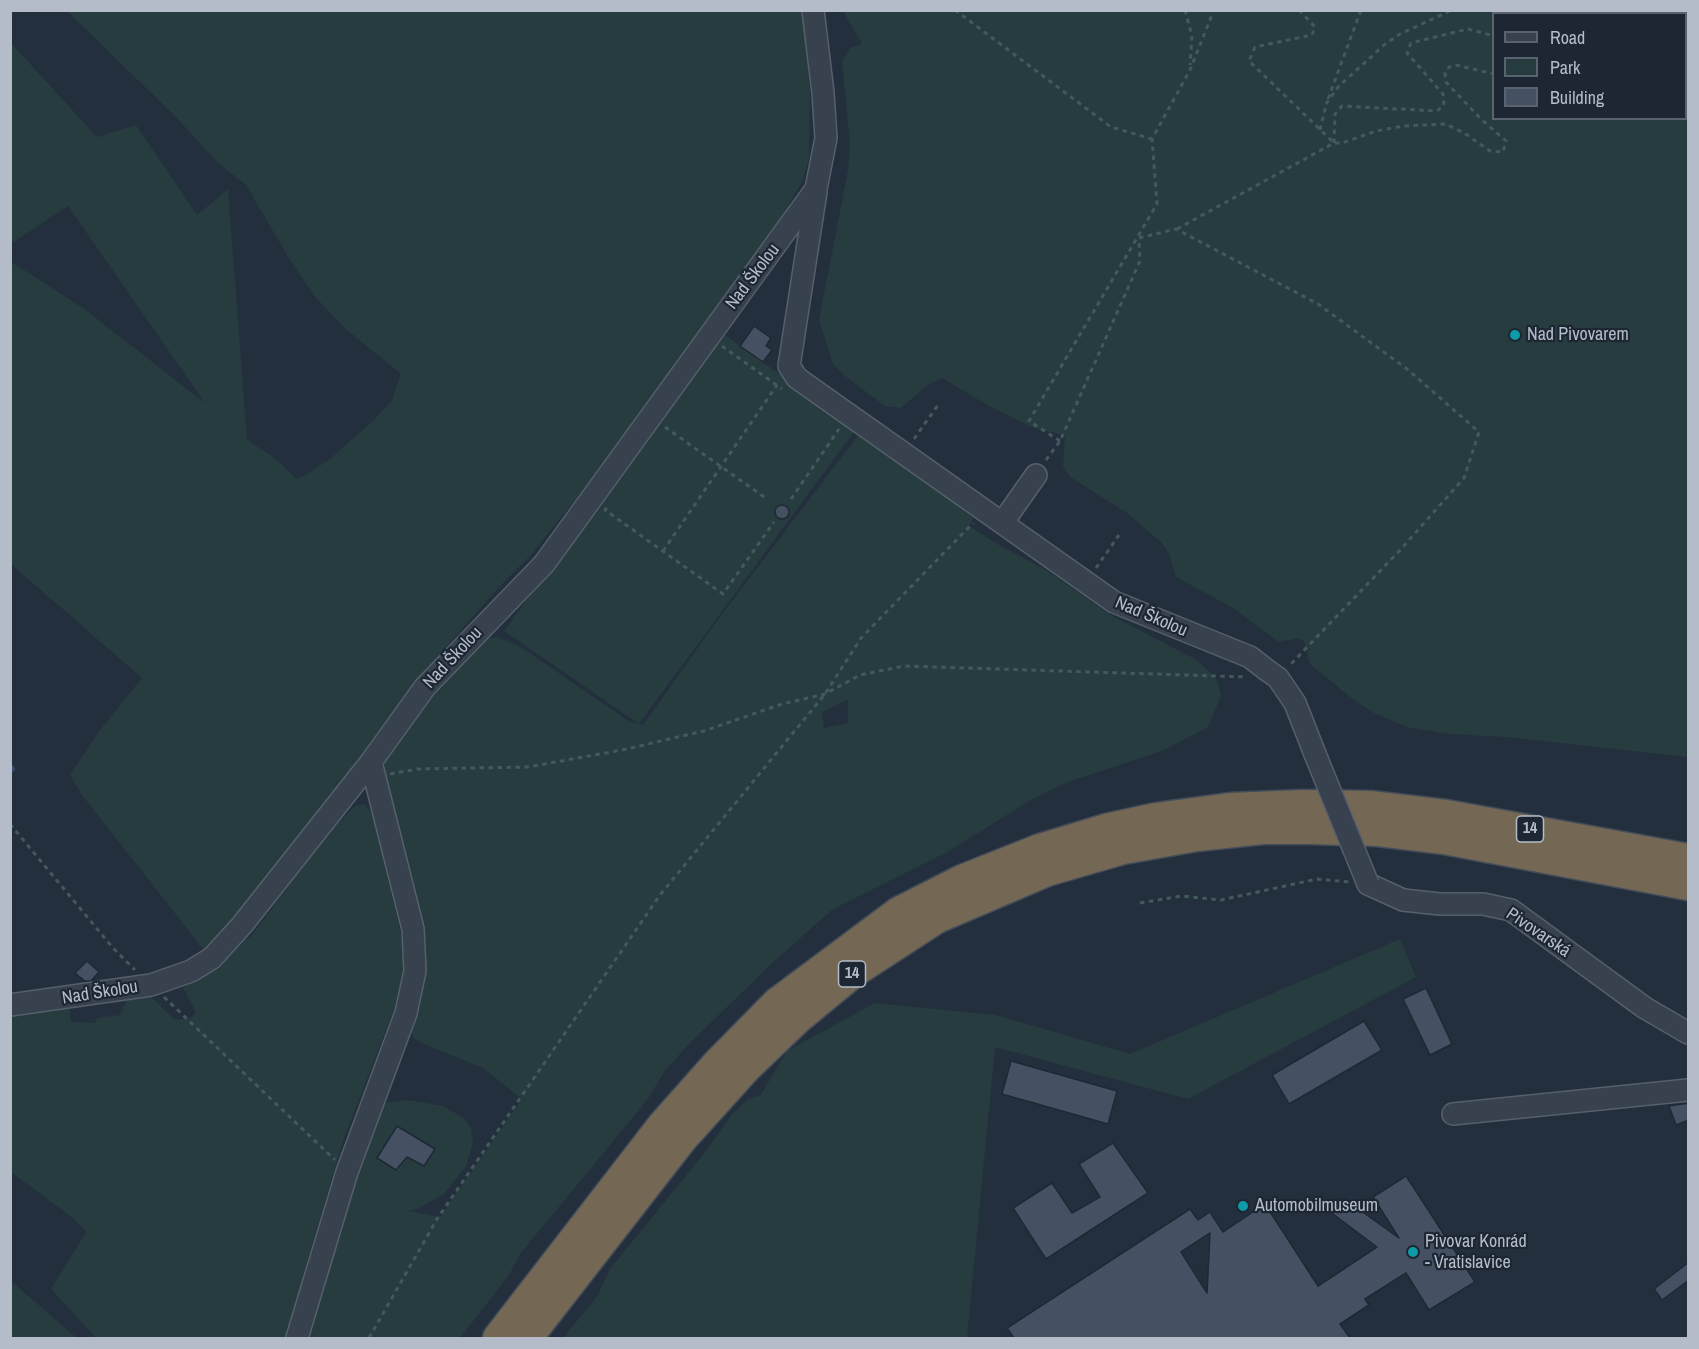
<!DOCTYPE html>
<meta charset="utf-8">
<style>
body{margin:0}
#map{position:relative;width:1699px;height:1349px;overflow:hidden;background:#242f3e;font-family:"Archivo Narrow",sans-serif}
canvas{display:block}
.frame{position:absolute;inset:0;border:12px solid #b4bcc9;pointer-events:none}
.legend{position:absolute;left:1492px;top:12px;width:195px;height:108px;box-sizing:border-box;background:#1d2633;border:2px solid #59626f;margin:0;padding:8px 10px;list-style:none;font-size:18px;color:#b4bcc9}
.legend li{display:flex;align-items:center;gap:12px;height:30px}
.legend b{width:30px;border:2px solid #59626f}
</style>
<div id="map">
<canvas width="1699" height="1349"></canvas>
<div class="frame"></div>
<ul class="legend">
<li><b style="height:8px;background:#38414e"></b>Road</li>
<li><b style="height:16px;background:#263c3f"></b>Park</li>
<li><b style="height:16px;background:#455162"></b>Building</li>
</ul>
</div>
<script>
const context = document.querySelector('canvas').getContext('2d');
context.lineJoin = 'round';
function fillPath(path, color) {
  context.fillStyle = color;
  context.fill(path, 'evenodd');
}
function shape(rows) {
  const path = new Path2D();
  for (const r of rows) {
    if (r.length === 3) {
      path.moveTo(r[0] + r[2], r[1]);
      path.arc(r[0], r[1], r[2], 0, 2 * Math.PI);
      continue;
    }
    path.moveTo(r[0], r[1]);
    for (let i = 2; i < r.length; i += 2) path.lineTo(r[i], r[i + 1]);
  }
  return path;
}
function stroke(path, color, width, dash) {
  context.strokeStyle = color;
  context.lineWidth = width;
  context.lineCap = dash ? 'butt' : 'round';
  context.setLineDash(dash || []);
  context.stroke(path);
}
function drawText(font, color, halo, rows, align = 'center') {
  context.font = font + ' "Archivo Narrow",sans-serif';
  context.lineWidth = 4.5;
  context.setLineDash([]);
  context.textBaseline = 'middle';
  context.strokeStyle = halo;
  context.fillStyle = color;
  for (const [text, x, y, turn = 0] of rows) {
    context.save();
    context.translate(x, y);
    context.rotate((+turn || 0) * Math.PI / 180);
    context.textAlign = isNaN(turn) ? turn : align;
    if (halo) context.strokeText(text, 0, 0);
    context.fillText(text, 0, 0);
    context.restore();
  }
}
fillPath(shape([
 [67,11,803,11,810,91,809,158,803,180,777,226,596,474,531,555,499,587,425,671,286,860,209,947,203,949,82,795,70,775,100,730,142,678,11,564,10,261,83,308,205,403,68,206,11,244,11,43,97,137,136,125,197,215,228,189,247,439,249,441,276,459,296,479,306,475,330,459,375,419,392,400,401,374,346,329,315,297,290,260,246,185,217,162,177,118],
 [843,11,1688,11,1688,757,1506,737,1449,734,1407,727,1374,713,1350,697,1310,664,1304,641,1298,638,1279,642,1233,608,1176,577,1169,554,1162,543,1127,513,1070,477,1063,466,1065,435,1034,428,989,406,942,378,926,386,901,408,885,406,845,376,833,364,819,320,848,170,850,144,842,61,850,48,862,44],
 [1494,14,1686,14,1686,118,1494,118],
 [721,332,856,429,639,724,504,631],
 [859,434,917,471,973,518,969,526,999,545,1043,568,1112,616,1195,659,1214,676,1219,686,1221,696,1208,727,1162,751,1065,783,1031,800,949,851,833,909,770,965,686,1047,664,1072,648,1099,520,1254,509,1275,460,1338,304,1338,345,1205,384,1103,407,1100,443,1106,464,1118,471,1128,473,1143,466,1166,444,1194,419,1208,408,1211,440,1217,522,1099,483,1068,426,1045,415,1039,409,1029,424,972,425,953,416,897,383,772,386,754,417,711,478,640,498,637,524,649,630,722,643,725,722,614],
 [848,699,848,723,824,728,822,712],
 [365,804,372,813,401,933,405,965,395,1007,343,1141,303,1275,304,1287,290,1338,96,1338,51,1289,86,1232,74,1219,11,1172,10,1014,70,1008,71,1022,94,1023,98,1018,120,1015,128,997,148,994,175,1020,191,1018,196,1012,183,988,252,935,322,841,356,805],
 [1400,939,1416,977,1188,1099,995,1047,967,1338,563,1338,598,1295,610,1269,706,1151,732,1114,749,1098,760,1096,787,1051,875,1003,996,1015,1130,1054],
 [10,1281,11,1281,77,1338,11,1338]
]), '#263c3f');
stroke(shape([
 [10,766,13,769,10,771]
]), '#394c67', 4.5);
const building = shape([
 [754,326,771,338,766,346,772,350,763,362,740,346,754,326],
 [782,512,7],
 [87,961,99,972,91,981,85,981,75,973,87,961],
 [1426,988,1452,1044,1430,1055,1403,999,1426,988],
 [1364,1021,1382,1050,1289,1104,1272,1075,1364,1021],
 [1011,1061,1117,1091,1108,1124,1002,1094,1011,1061],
 [1689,1103,1689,1120,1676,1125,1669,1106,1689,1103],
 [397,1126,435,1149,424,1166,407,1157,396,1170,377,1158,397,1126],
 [1113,1143,1148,1193,1046,1259,1013,1208,1052,1183,1072,1213,1100,1197,1079,1164,1113,1143],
 [1406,1176,1475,1282,1429,1310,1406,1273,1365,1299,1369,1305,1340,1324,1350,1338,1014,1338,1007,1328,1190,1209,1198,1220,1210,1212,1223,1232,1265,1204,1318,1286,1377,1247,1333,1214,1343,1198,1399,1238,1373,1197,1406,1176],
 [1210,1233,1207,1293,1181,1252,1210,1233],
 [1689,1262,1689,1280,1662,1300,1654,1289,1689,1262]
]);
fillPath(building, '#455162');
stroke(building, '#1f2835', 1.5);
const minor = shape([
 [816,192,789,366,797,378,1114,602,1250,657,1268,671,1278,678,1295,703,1315,754],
 [1003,522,1036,475],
 [1368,884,1403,900,1440,904,1483,904,1511,910,1645,1008,1688,1033],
 [10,1005,151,985,191,971,212,958,242,925,371,762,425,687,544,564,816,189,826,138,823,93,813,10],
 [1453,1114,1688,1090],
 [297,1338,347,1172,406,1013,415,971,413,929,371,762]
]);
const highway = shape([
 [498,1338,662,1126,717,1064,777,1003,899,912,962,880,1040,849,1106,829,1156,818,1230,808,1303,805,1370,806,1446,815,1688,859],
 [527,1338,681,1140,746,1068,797,1019,854,972,937,918,1047,871,1123,849,1197,836,1263,829,1310,829,1378,831,1444,839,1688,885]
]);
stroke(minor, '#565f6c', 24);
stroke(highway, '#434c59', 33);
stroke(shape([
 [955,10,1111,127,1152,139],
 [1185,10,1192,36,1190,65],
 [1299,10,1315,27,1312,35,1255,47,1249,61,1334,143],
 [1522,10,1522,14],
 [1571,10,1580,14],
 [1652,10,1655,14],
 [1676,10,1678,14],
 [1582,14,1593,10],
 [1661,14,1665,10],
 [1328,99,1361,10],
 [1326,104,1338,87,1384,45,1400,34,1452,10],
 [1320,130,1326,105],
 [1334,143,1335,114,1342,106,1437,111,1444,105,1443,94,1407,53,1411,43,1468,29,1494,36],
 [1177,229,1334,143,1342,143,1376,131,1404,126,1446,124,1464,133,1490,151,1503,152,1506,141,1480,118,1446,82,1445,73,1449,67,1456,65,1494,74],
 [1139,238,1176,229,1318,304,1407,369,1479,432,1464,478,1402,548,1290,665],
 [722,346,782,389],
 [665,427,767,499],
 [914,439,938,405],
 [1060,441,1029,421,1157,204,1152,139,1190,70,1214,10],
 [1046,460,1060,441,1140,261,1139,239],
 [791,499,839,429],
 [607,508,605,510,723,594,774,522],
 [663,551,777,385],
 [1096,568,1119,535],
 [390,774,417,769,528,767,622,750,704,731,782,704,825,694,860,675,904,666,1247,677],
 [10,824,113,948,135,970],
 [1140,903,1181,896,1221,900,1317,879,1349,882],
 [164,997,335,1160],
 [369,1338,437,1219,660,895,825,694,861,638,973,523]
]), '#44595c', 3, [4.5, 4.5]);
stroke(minor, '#38414e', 21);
stroke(highway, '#746855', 30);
const minorBridge = shape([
 [1315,754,1368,884]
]);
stroke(minorBridge, '#565f6c', 24, []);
stroke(minorBridge, '#38414e', 21);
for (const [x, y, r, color] of [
 [1515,335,6,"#0f9aa8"],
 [1243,1206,6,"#0f9aa8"],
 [1413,1252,6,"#0f9aa8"]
]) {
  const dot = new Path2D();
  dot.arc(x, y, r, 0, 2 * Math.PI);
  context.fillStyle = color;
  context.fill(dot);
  stroke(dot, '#1d2633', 2);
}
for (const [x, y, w] of [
 [1530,829,27],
 [852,974,27]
]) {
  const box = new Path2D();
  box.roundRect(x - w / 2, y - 13, w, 26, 4.5);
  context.fillStyle = '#1d2633';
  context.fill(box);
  stroke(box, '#b4bcc9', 1.5);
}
drawText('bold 16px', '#b4bcc9', null, [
 ["14",1530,829],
 ["14",852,974]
]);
drawText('18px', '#b4bcc9', '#1d2633', [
 ["Nad Školou",753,277,-53],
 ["Nad Školou",1151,617,23],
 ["Nad Školou",453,658,-47],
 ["Pivovarská",1538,933,34],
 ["Nad Školou",100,993,-9]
]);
drawText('18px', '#b4bcc9', '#1d2633', [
 ["Nad Pivovarem",1527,335],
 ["Automobilmuseum",1255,1206],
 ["Pivovar Konrád",1425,1242],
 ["- Vratislavice",1425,1263]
], 'left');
</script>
